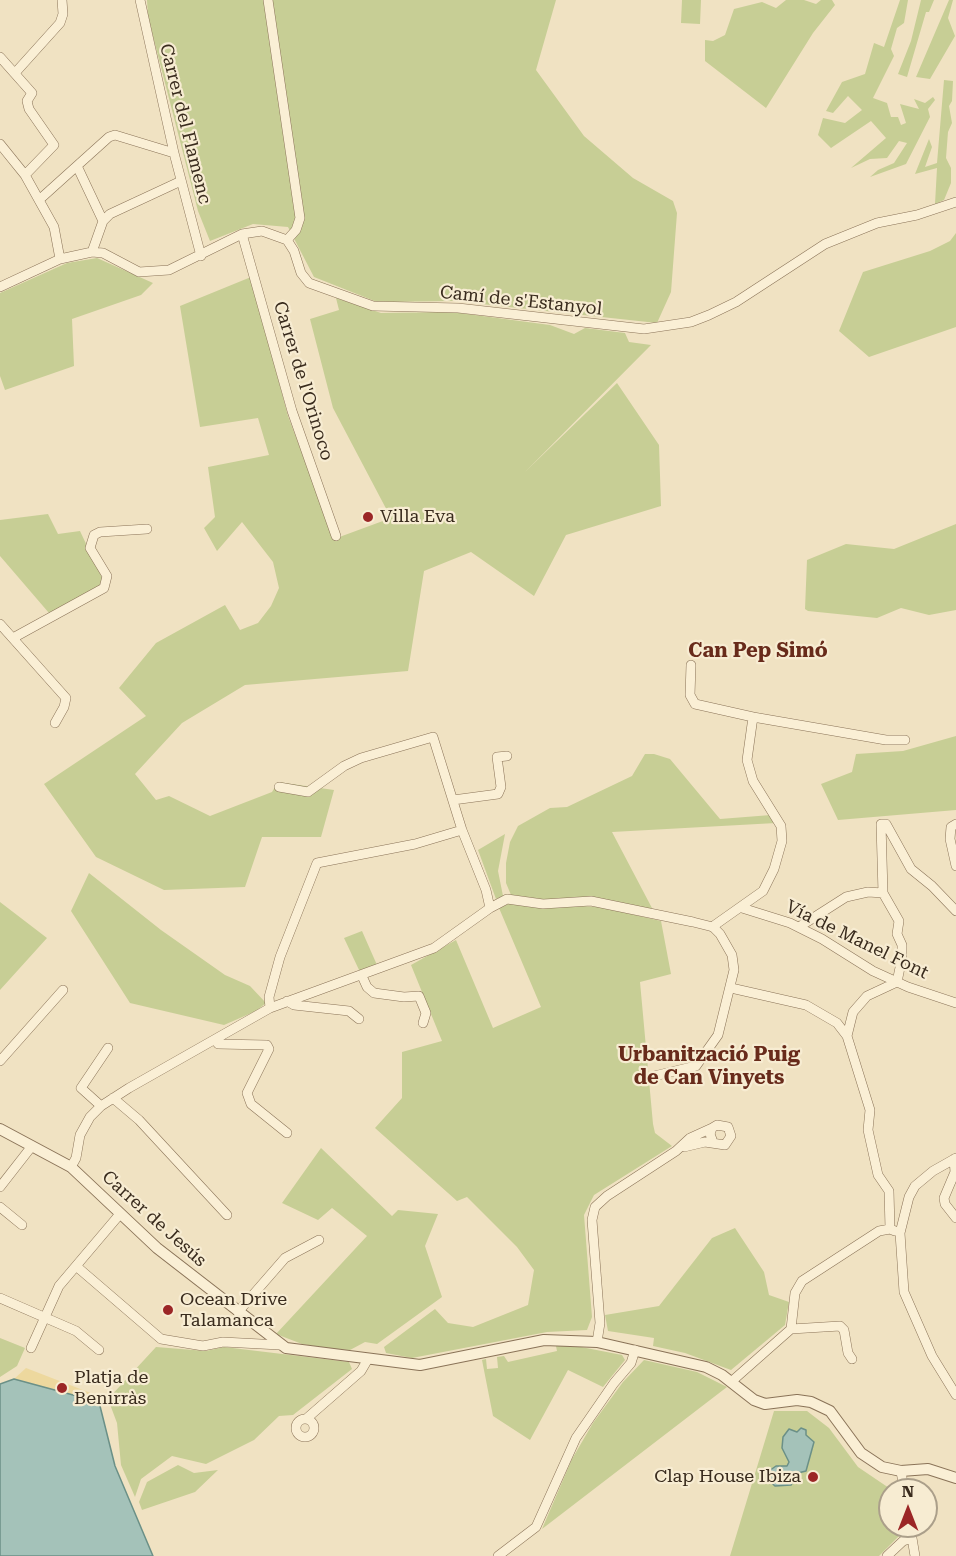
<!DOCTYPE html>
<meta charset="utf-8">
<style>
body{margin:0}
#map{position:relative;width:956px;height:1556px;overflow:hidden;background:#f0e2c2;font-family:"Roboto Serif",serif}
canvas{display:block}
.north{position:absolute;left:878px;top:1478px;width:60px;height:60px;box-sizing:border-box;background:#f7ecd2;border:2px solid #ab9f8a;border-radius:50%;rotate:0deg;font-size:16px;font-weight:700;line-height:24px;text-align:center;color:#392b1d}
.north::after{content:'';display:block;margin:auto;width:21px;height:27px;background:#9b2626;clip-path:polygon(50% 0,100% 100%,50% 72%,0 100%)}
</style>
<div id="map">
<canvas width="956" height="1556"></canvas>
<div class="north">N</div>
</div>
<script>
const context = document.querySelector('canvas').getContext('2d');
context.lineJoin = 'round';
function fillPath(path, color) {
  context.fillStyle = color;
  context.fill(path, 'evenodd');
}
function shape(rows) {
  const path = new Path2D();
  for (const r of rows) {
    if (r.length === 3) {
      path.moveTo(r[0] + r[2], r[1]);
      path.arc(r[0], r[1], r[2], 0, 2 * Math.PI);
      continue;
    }
    path.moveTo(r[0], r[1]);
    for (let i = 2; i < r.length; i += 2) path.lineTo(r[i], r[i + 1]);
  }
  return path;
}
function stroke(path, color, width, dash) {
  context.strokeStyle = color;
  context.lineWidth = width;
  context.lineCap = dash ? 'butt' : 'round';
  context.setLineDash(dash || []);
  context.stroke(path);
}
function drawText(font, color, halo, rows, align = 'center') {
  context.font = font + ' "Roboto Serif",serif';
  context.lineWidth = 4.5;
  context.setLineDash([]);
  context.textBaseline = 'middle';
  context.strokeStyle = halo;
  context.fillStyle = color;
  for (const [text, x, y, turn = 0] of rows) {
    context.save();
    context.translate(x, y);
    context.rotate((+turn || 0) * Math.PI / 180);
    context.textAlign = isNaN(turn) ? turn : align;
    if (halo) context.strokeText(text, 0, 0);
    context.fillText(text, 0, 0);
    context.restore();
  }
}
fillPath(shape([
 [147,0,556,0,536,70,584,136,633,178,673,201,677,213,671,292,657,323,454,301,377,302,314,277,288,227,253,224,210,241,198,211,148,17],
 [682,0,701,0,700,24,681,23],
 [786,0,804,0,816,4,821,0,832,0,835,5,813,33,766,108,705,61,705,40,713,41,725,35,734,9,762,2,776,8],
 [900,0,908,0,904,23,897,28,891,49,894,56,873,98,887,103,891,117,898,117,901,125,906,123,900,104,919,109,914,99,925,103,933,97,935,100,928,109,930,117,906,164,870,177,878,170,894,163,907,143,899,141,887,158,870,159,851,168,886,138,871,121,831,148,818,135,823,118,845,123,862,110,848,96,833,113,826,111,842,82,865,74,874,43,884,47],
 [921,0,934,0,929,12,926,12,907,77,898,74,911,41],
 [949,0,953,0,948,18,955,36,930,79,916,77],
 [944,80,953,81,952,101,949,106,952,123,948,132,946,158,951,168,951,183,944,200,935,204,937,168,915,174,929,139,932,147,925,167,937,163],
 [956,233,956,327,869,357,839,331,863,272,930,251,950,241],
 [97,258,153,283,141,295,72,319,74,366,5,390,0,376,0,293,67,263],
 [251,277,288,416,334,539,391,518,333,408,310,319,339,310,336,298,381,313,452,312,550,325,574,334,585,328,625,333,629,342,651,345,525,472,617,383,659,445,661,506,566,535,534,596,471,552,424,571,408,671,245,685,182,723,135,774,156,800,169,796,210,816,272,792,278,782,334,790,321,837,262,837,245,887,164,890,96,857,44,784,146,716,119,688,156,643,225,605,240,630,258,623,271,606,279,588,273,562,242,522,217,551,204,528,215,517,208,467,269,455,258,418,200,427,180,306],
 [48,514,58,534,80,531,104,582,101,586,49,613,0,556,0,520],
 [956,524,956,610,929,615,901,608,877,618,808,611,805,609,807,560,846,544,894,549],
 [956,736,956,810,838,820,821,784,852,772,856,754,903,751],
 [645,754,654,754,670,759,720,819,771,815,776,823,612,832,653,910,588,897,548,900,511,895,506,883,506,863,510,842,518,826,550,808,567,807,632,776],
 [505,834,498,871,503,896,496,899,478,850],
 [89,873,161,930,225,975,250,986,266,1003,256,1011,224,1025,130,1003,71,911],
 [0,902,47,938,0,990],
 [511,903,601,907,661,921,671,974,640,982,653,1124,655,1133,672,1146,594,1195,584,1215,592,1317,587,1330,547,1332,412,1358,386,1353,384,1347,435,1309,448,1323,473,1327,528,1305,534,1270,517,1247,467,1197,457,1201,375,1128,402,1098,402,1052,442,1041,411,965,456,940,493,1028,541,1007,499,908],
 [362,931,377,965,360,972,344,938],
 [321,1148,392,1216,398,1210,438,1214,425,1246,442,1297,377,1344,365,1342,350,1350,333,1349,302,1344,276,1334,367,1236,332,1208,318,1220,282,1203],
 [735,1228,764,1272,769,1295,789,1302,785,1325,731,1370,685,1353,653,1346,654,1338,608,1331,605,1315,659,1306,712,1238],
 [0,1338,25,1348,17,1366,0,1377],
 [556,1346,576,1346,622,1355,625,1360,603,1387,568,1370,530,1440,493,1416,482,1360,486,1359,487,1369,498,1368,497,1357,504,1356,508,1362,557,1351],
 [156,1347,206,1351,224,1347,349,1362,352,1369,293,1415,279,1416,254,1440,206,1464,172,1456,141,1479,135,1497,121,1465,117,1423,108,1399],
 [644,1360,697,1372,727,1387,542,1529,572,1459,593,1423,623,1382],
 [774,1411,807,1411,829,1428,858,1467,889,1488,896,1487,896,1490,890,1490,890,1526,901,1526,902,1533,879,1556,730,1556],
 [178,1465,194,1473,218,1470,195,1492,142,1510,139,1502,147,1482]
]), '#c7ce95');
fillPath(shape([
 [26,1368,101,1397,99,1402,14,1379]
]), '#edd89e');
const water = shape([
 [14,1379,99,1402,115,1466,153,1556,0,1556,0,1384,14,1379],
 [801,1428,806,1430,806,1435,814,1442,806,1471,798,1473,791,1485,775,1486,768,1480,769,1471,776,1466,787,1466,789,1462,782,1448,783,1437,789,1429,797,1432,801,1428]
]);
fillPath(water, '#a4c2b9');
stroke(water, '#6b9087', 1.5);
const minor = shape([
 [140,0,174,153,201,256],
 [268,0,300,218,296,230,287,240],
 [0,57,32,93,27,101,29,109,54,145,25,175],
 [15,73,60,23,63,14,62,0],
 [0,144,25,175,54,227,60,259],
 [77,166,103,221],
 [39,200,109,137,115,135,174,153],
 [242,234,292,411,336,536],
 [92,252,103,221,110,214,181,181],
 [0,287,60,259,92,252,103,253,139,272,169,270,242,234,262,231,287,240,294,251,301,273,309,283,373,306,458,308,644,329,691,322,709,315,736,302,825,244,877,223,917,215,956,202],
 [0,624,66,698,64,707,55,723],
 [13,638,104,588,107,576,90,548,94,535,100,532,147,529],
 [691,665,690,695,695,704,753,717],
 [279,787,308,792,344,766,361,758,433,737,462,830,486,890,490,908],
 [453,800,498,794,501,787,497,757,507,756],
 [956,824,951,827,950,839,956,866],
 [742,908,790,923,822,939,873,971,908,987,956,1003],
 [712,927,763,891,774,869,782,841,781,826,753,781,747,760,753,717,886,740,905,740],
 [799,927,846,897,868,892,883,893],
 [362,976,367,987,374,993,404,997,419,996,426,1013,423,1023],
 [731,988,806,1005,837,1023,847,1036],
 [287,1001,294,1005,349,1011,359,1019],
 [270,1008,269,997,280,957,317,863,415,844,462,830],
 [216,1040,218,1044,267,1045,269,1049,247,1093,251,1104,287,1133],
 [0,1061,63,990],
 [113,1098,139,1120,227,1215],
 [101,1106,81,1088,108,1048],
 [684,1147,705,1142,725,1145,731,1136,728,1127,717,1125,712,1128,710,1134,713,1142],
 [956,1158,933,1171,915,1186,909,1197,900,1233,904,1292,932,1356,956,1395],
 [954,1159,955,1172,944,1198,945,1204,956,1218],
 [71,1167,76,1158,80,1135,90,1117,101,1106,129,1088,270,1008,434,948,490,908,507,899,543,904,591,901,693,922,713,927,720,934,732,955,734,970,718,1035,696,1066,654,1076],
 [0,1187,32,1146],
 [0,1207,22,1225],
 [890,1229,889,1191,878,1175,868,1130,870,1110,847,1036,853,1012,867,996,897,982,902,958,902,945,897,934,899,921,883,893,881,824,886,824,911,869,932,886,956,911],
 [76,1266,161,1339,203,1346,223,1342,280,1345],
 [0,1298,76,1331,99,1350],
 [238,1312,285,1258,319,1240],
 [791,1329,795,1293,802,1281,879,1231,890,1229,895,1231],
 [597,1342,600,1323,592,1220,595,1207,607,1196,676,1151,690,1138,712,1128],
 [31,1348,59,1286,120,1214],
 [731,1382,791,1329,840,1326,844,1330,848,1353,852,1359],
 [305,1428,9],
 [306,1419,361,1371,368,1359],
 [901,1471,904,1490],
 [910,1526,915,1556],
 [498,1556,536,1527,576,1438,614,1383,631,1363,635,1350],
 [887,1556,903,1541,912,1538]
]);
const tertiary = shape([
 [0,1129,71,1167,157,1248,286,1348,420,1365,544,1340,597,1342,706,1367,722,1375,754,1400,765,1404,797,1400,811,1402,830,1411,861,1453,882,1467,901,1471,928,1469,956,1478]
]);
stroke(minor, '#8a7358', 10);
stroke(tertiary, '#8a7358', 12);
stroke(minor, '#faefd5', 9);
stroke(tertiary, '#faefd5', 10);
for (const [x, y, r, color] of [
 [368,517,6,"#9b2626"],
 [168,1310,6,"#9b2626"],
 [62,1388,6,"#9b2626"],
 [813,1477,6,"#9b2626"]
]) {
  const dot = new Path2D();
  dot.arc(x, y, r, 0, 2 * Math.PI);
  context.fillStyle = color;
  context.fill(dot);
  stroke(dot, '#f7ecd2', 2);
}
drawText('18px', '#392b1d', '#f7ecd2', [
 ["Carrer del Flamenc",185,124,76],
 ["Camí de s'Estanyol",521,301,6],
 ["Carrer de l'Orinoco",303,381,73],
 ["Vía de Manel Font",857,940,26],
 ["Carrer de Jesús",154,1219,42]
]);
drawText('18px', '#392b1d', '#f7ecd2', [
 ["Villa Eva",380,517],
 ["Ocean Drive",180,1300],
 ["Talamanca",180,1321],
 ["Platja de",74,1378],
 ["Benirràs",74,1399],
 ["Clap House Ibiza",801,1477,"right"]
], 'left');
drawText('bold 20px', '#682b1b', '#f7ecd2', [
 ["Can Pep Simó",758,651],
 ["Urbanització Puig",709,1055],
 ["de Can Vinyets",709,1078]
]);
</script>
